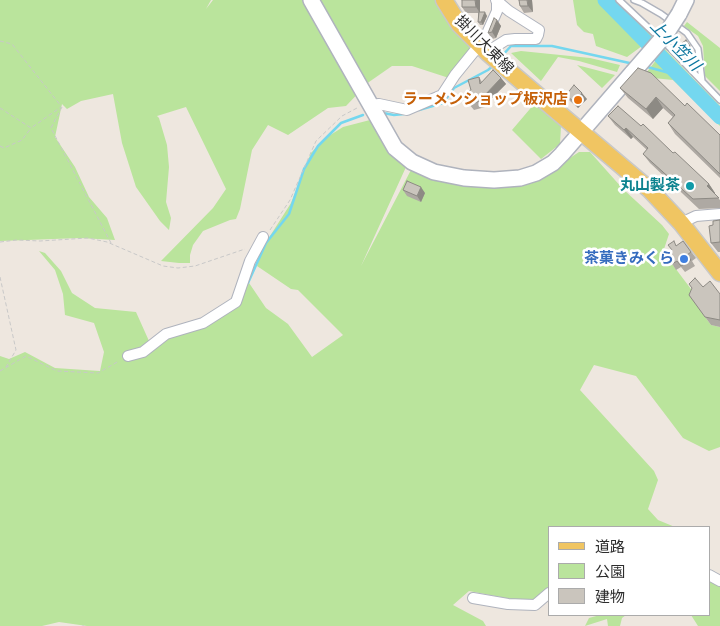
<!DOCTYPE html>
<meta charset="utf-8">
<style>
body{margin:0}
#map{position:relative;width:720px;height:626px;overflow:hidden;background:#eee7df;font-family:"Noto Sans","Noto Sans JP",sans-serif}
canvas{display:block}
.legend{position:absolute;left:548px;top:526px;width:162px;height:90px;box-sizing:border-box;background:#fff;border:1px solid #ababab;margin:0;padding:6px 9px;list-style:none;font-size:15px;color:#2d2d2d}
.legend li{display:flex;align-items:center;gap:10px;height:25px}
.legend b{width:25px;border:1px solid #ababab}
</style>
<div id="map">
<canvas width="720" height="626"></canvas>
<ul class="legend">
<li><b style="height:6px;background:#f0c562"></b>道路</li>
<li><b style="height:14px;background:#bae49c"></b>公園</li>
<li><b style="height:14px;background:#cac5bd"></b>建物</li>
</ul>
</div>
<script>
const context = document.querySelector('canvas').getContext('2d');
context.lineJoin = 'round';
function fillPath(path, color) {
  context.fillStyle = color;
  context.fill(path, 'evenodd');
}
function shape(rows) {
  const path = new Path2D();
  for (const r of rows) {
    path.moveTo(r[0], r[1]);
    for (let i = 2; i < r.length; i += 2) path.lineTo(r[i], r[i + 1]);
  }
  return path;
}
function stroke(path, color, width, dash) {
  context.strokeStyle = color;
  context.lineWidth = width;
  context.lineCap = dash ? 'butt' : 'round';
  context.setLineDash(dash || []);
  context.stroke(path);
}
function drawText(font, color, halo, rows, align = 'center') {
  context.font = font + ' "Noto Sans","Noto Sans JP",sans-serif';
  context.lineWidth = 5;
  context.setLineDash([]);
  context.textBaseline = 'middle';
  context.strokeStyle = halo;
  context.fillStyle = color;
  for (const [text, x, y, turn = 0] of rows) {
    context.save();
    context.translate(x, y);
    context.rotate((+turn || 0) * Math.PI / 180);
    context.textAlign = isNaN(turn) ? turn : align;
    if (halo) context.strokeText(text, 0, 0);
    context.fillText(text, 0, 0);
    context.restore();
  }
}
fillPath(shape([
 [0,0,211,0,206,9,213,0,439,0,471,48,449,78,412,66,392,66,369,82,346,106,328,108,288,135,268,125,252,150,240,209,236,219,230,220,203,231,193,245,190,255,190,263,179,263,161,261,213,208,226,189,186,107,157,116,159,118,167,145,169,167,166,202,171,218,169,230,160,221,136,187,122,143,113,94,81,101,67,109,62,104,55,137,75,167,89,197,107,218,115,240,80,238,0,241],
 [573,0,615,0,622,5,720,106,720,126,673,80,643,77,657,59,642,46,627,57,596,46,593,34,584,32,577,25],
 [687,22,720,48,720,91,705,76,703,46,698,36,684,26],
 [521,51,590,58,620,65,617,72,579,61,558,57,541,81,511,53],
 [577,65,615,75,602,88],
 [535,103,561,126,560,144,541,159,512,130],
 [370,120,388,152,406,167,361,266,412,168,473,185,500,188,532,183,579,152,590,152,623,189,662,225,669,234,663,252,697,297,695,303,711,325,720,327,720,447,709,451,683,438,636,376,594,365,580,390,654,471,658,480,648,509,658,520,675,527,549,527,549,588,532,603,469,591,453,605,483,621,486,626,87,626,59,622,42,626,0,626,0,356,9,359,25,352,55,368,100,371,104,352,94,323,65,315,63,294,55,270,39,251,45,253,61,271,72,293,95,308,136,312,149,341,203,323,236,303,245,277,266,308,288,324,312,357,343,335,298,290,291,289,257,266,263,247,291,203,311,153,324,139,343,127],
 [709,580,711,580,720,587,720,626,698,626,691,615,709,615],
 [600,615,626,615,622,618,620,626,608,626,607,619,585,626,589,618]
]), '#bae49c');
stroke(shape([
 [501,57,511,46,552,46,634,64],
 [644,66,680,76],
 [419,110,443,103,454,88,488,70,494,65],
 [383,113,394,115,404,114],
 [248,283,266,243,289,214,304,169,318,146,341,123,363,115]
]), '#74d7ef', 2.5);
stroke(shape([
 [605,0,720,117]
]), '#74d7ef', 15);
const lane = shape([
 [619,0,670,48,720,100],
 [634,0,642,3,661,14,687,33,698,49,702,81]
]);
const street = shape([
 [487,52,506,40,515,39,536,39,538,35,539,30,509,11,496,0],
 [370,105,379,104,407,110,442,95,455,75,485,38,497,11,497,1],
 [681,223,696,216,720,214],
 [128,356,143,352,166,334,203,323,236,302,250,261,263,237],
 [709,575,720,581],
 [473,598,508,604,535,605,549,593]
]);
const secondary = shape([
 [311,0,395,148,412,162,434,172,464,178,494,180,520,178,536,173,553,163,562,154,633,72],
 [679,14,686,0]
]);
const primary = shape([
 [444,0,459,24,489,54,650,190,681,223,720,273]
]);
stroke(lane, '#afb3bd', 8);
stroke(street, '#afb3bd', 12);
stroke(secondary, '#afb3bd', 18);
stroke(primary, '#c8c8c8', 19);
stroke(shape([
 [0,41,12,44,61,106],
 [62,107,51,128,111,243],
 [0,108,31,128,61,107],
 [0,146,4,148,22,140,31,128],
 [270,230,290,200,316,141,342,116,357,108],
 [0,242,17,240,40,241,88,238,107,242,163,266,178,268,195,266,245,249],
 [0,277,16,350,6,367],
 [0,371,26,356,57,371,98,373,119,361],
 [83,625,83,626]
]), '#c8c8c8', 1, [4, 2.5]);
stroke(lane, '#fff', 5);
stroke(street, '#fff', 10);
stroke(secondary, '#fff', 15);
stroke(primary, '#f0c562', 16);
const secondaryBridge = shape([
 [633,72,666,34,679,14]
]);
stroke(secondaryBridge, '#afb3bd', 18, []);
stroke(secondaryBridge, '#fff', 15);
fillPath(shape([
 [480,0,480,12,487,16,483,25,480,25,478,22,478,13,466,13,462,7],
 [532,0,533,12,524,13,520,6],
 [497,20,501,26,496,38,492,39,488,33],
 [686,40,694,52,689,55,680,45],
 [479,77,482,82,501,78,506,84,488,102,489,106,474,110,469,104,471,90],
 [620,88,685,106,720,135,720,178,675,134,668,123,673,117,663,108,653,119,628,98],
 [566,95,587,99,578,108,570,101],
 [608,116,673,153,709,184,715,193,714,194,720,200,720,208,699,209,650,163,643,154,647,150,633,137,631,139,615,125],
 [403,190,425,193,421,202,407,196],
 [720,220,720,252,718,252,711,243,713,225],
 [683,241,696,258,692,261,695,266,685,272,681,267,676,270,666,254],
 [703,287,720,294,720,327,711,325,689,295]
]), '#aea9a3');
fillPath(shape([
 [475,0,480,0,480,13,476,7],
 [527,0,532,0,533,12,528,6],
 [485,12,487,16,483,25,481,22],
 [497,20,501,26,496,38,492,32],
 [501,78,506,84,488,102,489,106,485,100,484,96],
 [582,93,587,99,578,108,574,102],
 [656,97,663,108,653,119,646,109],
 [626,128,633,137,631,139,624,130],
 [709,184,715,193,713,195,707,186],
 [421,187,425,193,421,202,417,196]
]), '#8d8a84');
const building = shape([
 [462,0,475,0,476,7,462,7,462,0],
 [519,0,527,0,528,6,520,6,519,0],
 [479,12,485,12,481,22,478,22,479,12],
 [494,18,497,20,492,32,488,33,494,18],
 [686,40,692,49,687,52,680,45,686,40],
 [638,68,651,73,685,106,687,103,720,135,720,174,668,123,675,115,656,97,646,109,620,88,638,68],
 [493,70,501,78,484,96,485,100,469,104,466,92,471,90,468,80,479,77,480,84,493,70],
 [574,85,582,93,574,102,566,95,574,85],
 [618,106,641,126,643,124,673,153,675,152,709,184,707,186,719,198,693,199,643,154,648,148,626,128,624,130,608,116,618,106],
 [407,181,421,187,417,196,403,190,407,181],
 [720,220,720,242,711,243,709,226,713,225,713,221,720,220],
 [674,241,676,246,683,241,691,252,687,255,691,260,681,266,677,261,672,264,666,254,672,250,668,245,674,241],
 [695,278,703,287,710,281,720,294,720,320,705,317,689,295,692,288,689,284,695,278]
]);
fillPath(building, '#cac5bd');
stroke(building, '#8d8a84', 1);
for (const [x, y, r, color] of [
 [578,100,5,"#e8710a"],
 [690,186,5,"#0f9aa8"],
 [684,259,5,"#3f7fe0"]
]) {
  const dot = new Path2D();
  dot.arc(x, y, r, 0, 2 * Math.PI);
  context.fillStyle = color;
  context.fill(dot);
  stroke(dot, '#fff', 2);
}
drawText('15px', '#2d2d2d', '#fff', [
 ["掛川大東線",484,45,45]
]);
drawText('bold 15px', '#c56008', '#fff', [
 ["ラーメンショップ板沢店",568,100]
], 'right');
drawText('bold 15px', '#0d838f', '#fff', [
 ["丸山製茶",680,186]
], 'right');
drawText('bold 15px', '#366cbe', '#fff', [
 ["茶菓きみくら",674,259]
], 'right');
drawText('italic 16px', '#0e779f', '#fff', [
 ["上小笠川",675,46,45]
]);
</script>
